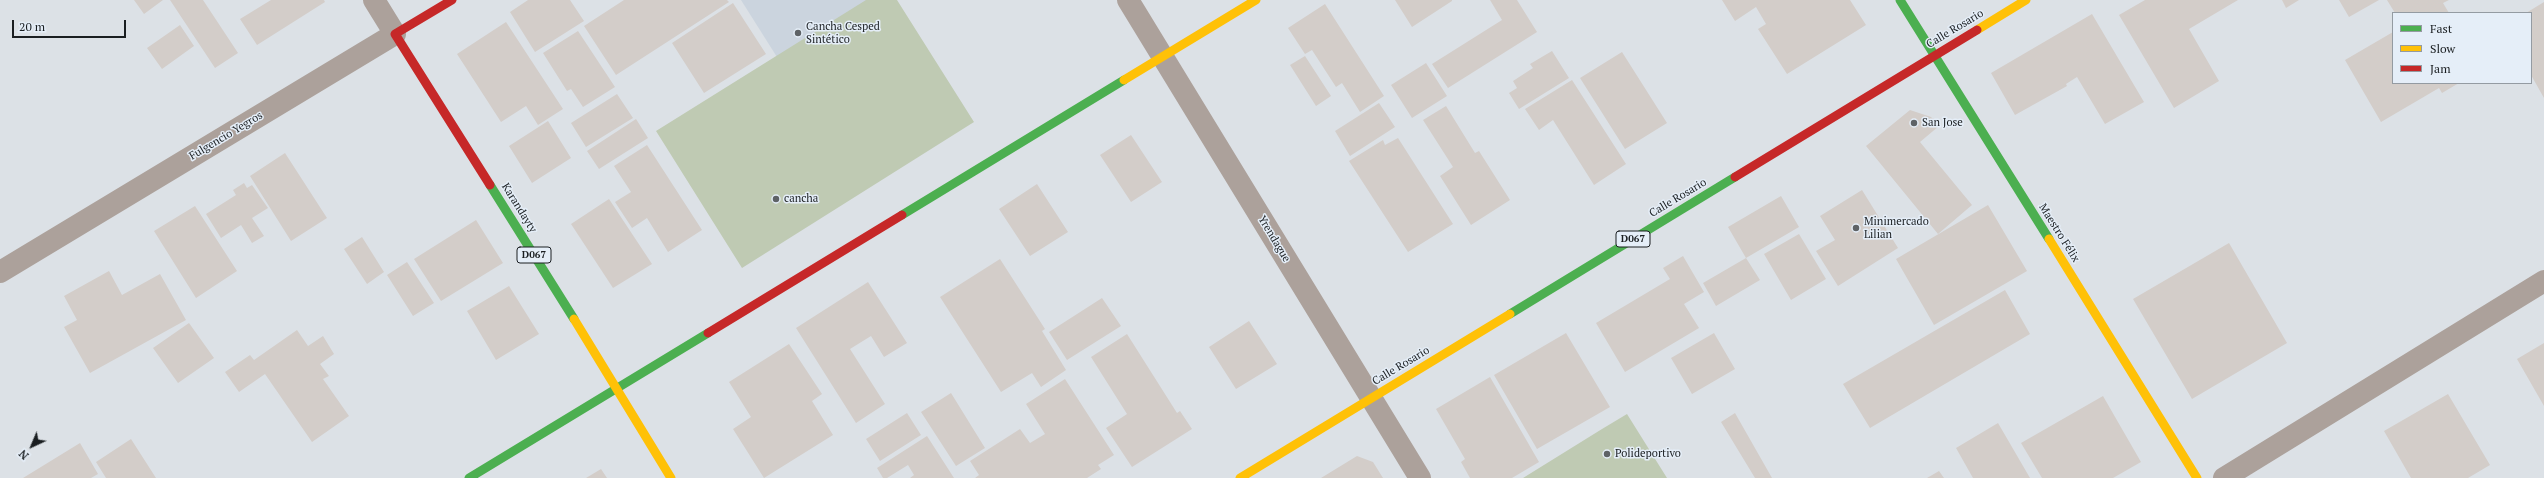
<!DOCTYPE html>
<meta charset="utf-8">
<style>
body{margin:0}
#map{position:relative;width:2544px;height:478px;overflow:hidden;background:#dce1e6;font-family:"PT Serif",serif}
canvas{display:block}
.legend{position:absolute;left:2392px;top:12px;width:140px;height:72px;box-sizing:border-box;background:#e5eef8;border:1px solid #949ba2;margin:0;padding:5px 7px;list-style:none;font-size:12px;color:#1a1e21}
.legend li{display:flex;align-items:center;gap:8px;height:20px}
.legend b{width:20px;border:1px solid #949ba2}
.north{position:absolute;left:12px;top:426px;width:40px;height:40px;-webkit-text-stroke:3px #e5eef8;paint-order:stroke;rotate:224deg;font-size:11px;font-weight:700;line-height:16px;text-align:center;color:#1a1e21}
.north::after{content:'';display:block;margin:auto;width:14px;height:18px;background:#1a1e21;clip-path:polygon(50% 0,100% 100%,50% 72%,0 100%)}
.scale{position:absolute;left:12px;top:20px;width:114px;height:18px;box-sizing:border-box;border:2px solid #1a1e21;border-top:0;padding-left:5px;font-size:12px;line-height:14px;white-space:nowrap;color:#1a1e21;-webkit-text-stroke:3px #e5eef8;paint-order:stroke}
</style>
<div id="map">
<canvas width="2544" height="478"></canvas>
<ul class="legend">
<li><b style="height:5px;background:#4caf50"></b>Fast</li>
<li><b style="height:5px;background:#ffc107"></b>Slow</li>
<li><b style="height:5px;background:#c62828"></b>Jam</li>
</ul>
<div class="north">N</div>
<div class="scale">20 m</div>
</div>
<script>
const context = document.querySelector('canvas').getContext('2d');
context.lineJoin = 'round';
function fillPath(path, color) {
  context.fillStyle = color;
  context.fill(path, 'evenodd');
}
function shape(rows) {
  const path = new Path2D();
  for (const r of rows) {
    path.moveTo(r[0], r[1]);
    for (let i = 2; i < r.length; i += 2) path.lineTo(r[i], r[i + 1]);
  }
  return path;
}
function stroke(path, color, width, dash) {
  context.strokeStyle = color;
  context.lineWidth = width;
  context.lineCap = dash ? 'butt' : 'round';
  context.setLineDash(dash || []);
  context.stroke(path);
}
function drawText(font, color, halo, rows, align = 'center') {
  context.font = font + ' "PT Serif",serif';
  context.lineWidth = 3;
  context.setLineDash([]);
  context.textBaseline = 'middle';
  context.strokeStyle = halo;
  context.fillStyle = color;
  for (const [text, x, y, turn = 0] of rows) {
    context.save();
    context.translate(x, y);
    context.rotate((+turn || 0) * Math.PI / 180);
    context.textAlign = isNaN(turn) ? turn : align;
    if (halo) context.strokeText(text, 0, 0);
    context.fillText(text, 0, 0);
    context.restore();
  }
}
fillPath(shape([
 [741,0,887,0,782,65]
]), '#cbd4de');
fillPath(shape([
 [866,0,897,0,974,122,742,268,656,131],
 [1627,414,1667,478,1523,478,1602,429]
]), '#bfcab3');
fillPath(shape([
 [134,0,163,0,144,14],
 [170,0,203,0,238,53,215,68],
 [271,0,324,0,325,2,257,45,240,19],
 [528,0,570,0,584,21,535,52,510,12],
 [624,0,727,0,729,2,616,75,584,26],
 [1395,0,1452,0,1452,1,1412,27],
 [1490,0,1517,0,1537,32,1448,88,1432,64,1502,20],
 [1722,0,1850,0,1866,25,1787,74,1758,29,1766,24,1756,7,1735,21],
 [2145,0,2238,0,2189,29,2219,81,2174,108,2119,15],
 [2282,0,2299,0,2286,8],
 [2339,0,2379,0,2349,17],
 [2387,0,2449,0,2443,3,2449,13,2395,13],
 [2544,2,2544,98,2531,75,2531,13,2526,13],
 [733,3,766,54,704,93,672,43],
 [1325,4,1384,96,1360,112,1342,83,1336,87,1312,50,1305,54,1288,28],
 [2092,14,2144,102,2105,124,2077,77,2066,84,2067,86,2015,115,1991,73],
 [506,22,563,109,538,125,526,106,501,122,457,54],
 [180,25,194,46,162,69,147,48],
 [578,31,615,87,583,107,571,89,567,91,543,53],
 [2393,32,2393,83,2459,83,2442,93,2439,88,2381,122,2345,60],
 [1552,51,1569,78,1519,109,1509,93,1517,88,1513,81,1533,68,1530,64],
 [1622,52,1667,123,1625,149,1580,78],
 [1305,56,1331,96,1316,106,1290,65],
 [1426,63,1447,96,1412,118,1391,85],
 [1572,80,1626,164,1594,185,1553,120,1539,130,1525,109],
 [617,94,633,118,586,147,571,123],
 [1379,103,1395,127,1350,156,1335,131],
 [1446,106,1475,153,1479,151,1510,200,1471,225,1440,176,1453,167,1423,120],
 [1910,110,1931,117,1939,126,1920,142,1972,205,1938,234,1866,146],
 [636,119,648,138,599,169,587,151],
 [548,121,571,158,532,183,509,146],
 [1131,135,1162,182,1131,202,1100,155],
 [1398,138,1453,224,1408,252,1349,161,1383,140,1385,145],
 [647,145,702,230,668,252,647,218,632,228,615,202,631,192,614,166],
 [285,153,327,218,291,241,250,176],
 [244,183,247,188,252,185,268,208,252,218,264,236,252,243,241,225,221,238,206,214,236,195,233,190],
 [1037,184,1068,232,1030,256,999,209],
 [1862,190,1898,248,1838,286,1816,251,1835,240,1820,216],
 [1781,196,1799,227,1746,258,1728,227],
 [609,199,652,264,613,288,571,224],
 [1988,205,2027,271,1934,325,1896,259],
 [195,206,237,271,196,298,154,231],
 [476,220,503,263,441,301,414,259],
 [1799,234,1826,279,1791,300,1764,254],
 [362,237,384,272,367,284,344,249],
 [2229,243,2287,343,2192,399,2133,299],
 [1683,256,1704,292,1684,304,1699,328,1625,372,1596,323,1670,279,1663,268],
 [1746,258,1760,280,1716,306,1703,283],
 [1000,259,1045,329,1042,331,1066,370,1041,387,1032,373,1001,392,940,297],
 [407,262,434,303,413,316,387,275],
 [109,271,122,295,160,274,186,320,90,373,64,327,77,320,64,296],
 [868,282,907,343,884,357,871,336,850,349,885,404,856,423,796,328],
 [509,286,539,334,496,360,467,311],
 [2005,290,2030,334,1870,428,1843,384],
 [1102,298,1121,326,1067,360,1049,332],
 [1249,321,1277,364,1236,389,1209,347],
 [189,323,214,358,178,383,153,348],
 [297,330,308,346,323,336,334,354,320,364,329,376,323,379,349,416,312,442,265,374,239,392,225,372,250,355,254,360],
 [1566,333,1610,407,1537,449,1494,375],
 [1714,333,1735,369,1692,394,1671,358],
 [1127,334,1177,413,1180,411,1192,429,1132,467,1106,428,1127,414,1091,357],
 [2544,343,2544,406,2517,359],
 [789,344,822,394,812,401,833,435,764,478,733,429,751,417,729,382],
 [1490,377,1539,462,1512,478,1470,478,1461,462,1465,459,1436,409],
 [1065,379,1114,455,1098,465,1101,469,1087,478,975,478,979,475,970,461,1020,429,1030,443,1045,434,1026,404],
 [951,393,985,448,956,466,921,412],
 [2448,394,2490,465,2468,478,2411,478,2384,431],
 [2103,396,2141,462,2113,478,2042,478,2021,443],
 [907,413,921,435,880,461,866,439],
 [1735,413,1772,478,1755,478,1721,422],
 [1998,423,2030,478,1973,478,1956,448],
 [927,436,954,478,910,478,914,475,908,465,887,478,883,478,877,468],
 [131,439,156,478,106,478,96,462],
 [80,443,98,474,91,478,23,478],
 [1357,456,1373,462,1383,478,1321,478],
 [601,469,607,478,586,478],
 [1939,471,1944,478,1927,478]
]), '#d3cdc9');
stroke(shape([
 [1128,0,1420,478],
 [0,272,395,34,374,0],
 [2224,478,2544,281]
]), '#aca19b', 22);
stroke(shape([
 [1900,0,2049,239],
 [490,185,574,319],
 [902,215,1124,80],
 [1510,314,1735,177],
 [469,478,708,333]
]), '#4caf50', 9);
stroke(shape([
 [1977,30,2026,0],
 [1124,80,1256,0],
 [2049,239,2197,478],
 [574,319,671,478],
 [1240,478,1510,314]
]), '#ffc107', 9);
stroke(shape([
 [452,0,395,34,490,185],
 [1735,177,1977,30],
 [708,333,902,215]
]), '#c62828', 9);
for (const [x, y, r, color] of [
 [798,33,4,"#5e6266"],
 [1914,123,4,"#5e6266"],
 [776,199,4,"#5e6266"],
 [1856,228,4,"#5e6266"],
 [1607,454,4,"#5e6266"]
]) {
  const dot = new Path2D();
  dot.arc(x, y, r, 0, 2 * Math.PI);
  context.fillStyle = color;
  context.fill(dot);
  stroke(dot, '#e5eef8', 1.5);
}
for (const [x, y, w] of [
 [1633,239,34],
 [534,255,34]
]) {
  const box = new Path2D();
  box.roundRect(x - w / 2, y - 8, w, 16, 3);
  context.fillStyle = '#e5eef8';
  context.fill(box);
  stroke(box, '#1a1e21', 1);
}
drawText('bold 10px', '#1a1e21', null, [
 ["D067",1633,239],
 ["D067",534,255]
]);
drawText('11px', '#1a1e21', '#e5eef8', [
 ["Cancha Cesped",806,27],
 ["Sintético",806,40],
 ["San Jose",1922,123],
 ["cancha",784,199],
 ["Minimercado",1864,222],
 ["Lilian",1864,235],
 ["Polideportivo",1615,454]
], 'left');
drawText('11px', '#1a1e21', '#e5eef8', [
 ["Calle Rosario",1955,29,-31],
 ["Fulgencio Yegros",226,136,-31],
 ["Calle Rosario",1678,198,-31],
 ["Karandayty",519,208,58],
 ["Maestro Félix",2059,233,58],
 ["Yrendague",1274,239,59],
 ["Calle Rosario",1401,366,-31]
]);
</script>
